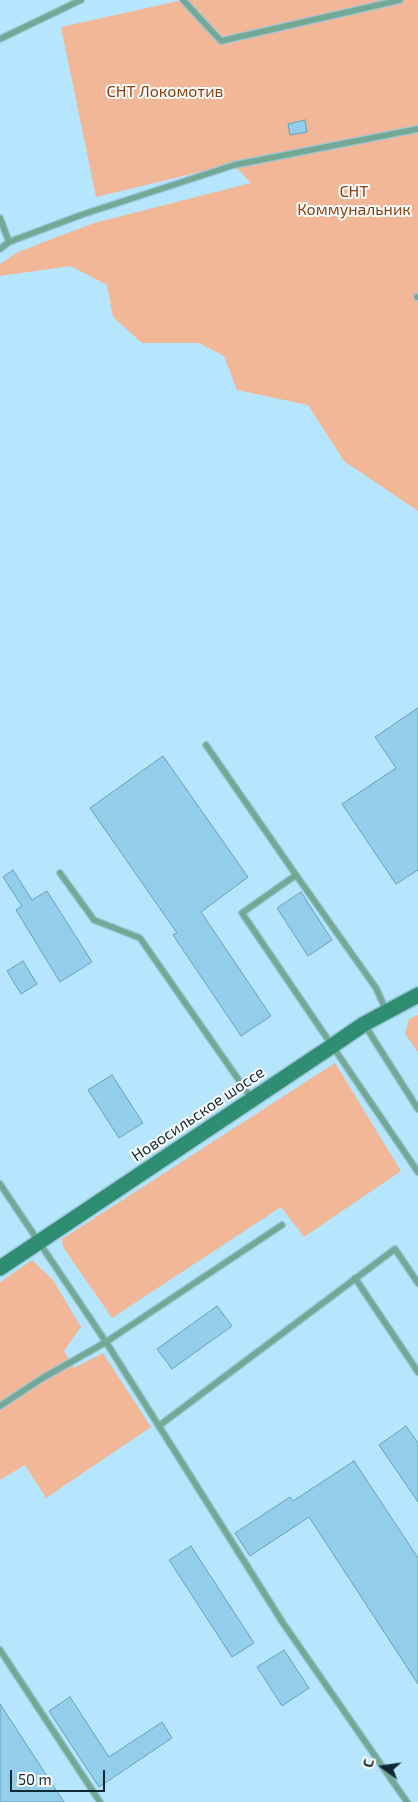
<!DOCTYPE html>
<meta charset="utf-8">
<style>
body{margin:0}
#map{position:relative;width:418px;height:1802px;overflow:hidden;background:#b6e6fd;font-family:"Exo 2",sans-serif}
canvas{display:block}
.north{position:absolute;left:358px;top:1742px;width:50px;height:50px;-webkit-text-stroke:4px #fefefe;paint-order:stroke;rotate:284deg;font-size:14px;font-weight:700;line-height:20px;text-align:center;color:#112934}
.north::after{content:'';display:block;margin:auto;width:18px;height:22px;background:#112934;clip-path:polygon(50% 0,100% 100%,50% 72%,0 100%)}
.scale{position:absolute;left:10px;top:1770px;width:95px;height:22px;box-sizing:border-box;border:2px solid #112934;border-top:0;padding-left:6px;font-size:15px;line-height:18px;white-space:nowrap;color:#112934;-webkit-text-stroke:4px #fefefe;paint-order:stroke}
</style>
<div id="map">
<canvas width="418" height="1802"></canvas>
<div class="north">С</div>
<div class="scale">50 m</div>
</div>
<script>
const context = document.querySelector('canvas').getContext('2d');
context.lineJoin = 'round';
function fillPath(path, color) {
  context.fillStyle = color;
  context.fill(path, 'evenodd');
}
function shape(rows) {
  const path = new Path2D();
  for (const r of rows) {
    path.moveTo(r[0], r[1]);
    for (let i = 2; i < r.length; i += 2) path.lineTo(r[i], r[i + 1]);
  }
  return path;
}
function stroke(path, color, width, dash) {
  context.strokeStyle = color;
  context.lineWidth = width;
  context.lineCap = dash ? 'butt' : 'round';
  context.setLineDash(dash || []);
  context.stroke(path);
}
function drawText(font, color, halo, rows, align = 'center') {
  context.font = font + ' "Exo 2",sans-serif';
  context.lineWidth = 4;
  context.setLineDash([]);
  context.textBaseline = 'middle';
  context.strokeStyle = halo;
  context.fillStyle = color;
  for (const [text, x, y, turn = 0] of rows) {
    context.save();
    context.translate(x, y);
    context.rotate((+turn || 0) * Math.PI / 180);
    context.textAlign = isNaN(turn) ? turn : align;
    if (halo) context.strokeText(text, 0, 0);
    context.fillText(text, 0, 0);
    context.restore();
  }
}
fillPath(shape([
 [183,0,418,0,418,511,344,461,308,405,237,390,224,356,199,343,142,343,113,317,107,285,71,266,0,276,0,264,18,252,94,223,251,183,233,164,96,197,61,27],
 [418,1015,418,1052,405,1034,409,1019],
 [335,1063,401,1171,304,1237,281,1207,112,1318,63,1247,62,1239],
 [32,1260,53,1280,81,1327,64,1351,74,1368,103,1353,151,1427,46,1498,25,1465,0,1480,0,1282]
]), '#f1b797');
const building = shape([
 [305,120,307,132,290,135,288,124,305,120],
 [418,708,418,870,396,884,342,804,396,768,375,737,418,708],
 [163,756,248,877,201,912,271,1016,241,1036,173,935,177,933,90,808,163,756],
 [13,870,32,900,47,891,92,962,60,982,16,910,22,906,3,877,13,870],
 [301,892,332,940,308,956,277,908,301,892],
 [23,961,37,984,21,994,7,971,23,961],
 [112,1075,143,1123,119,1138,88,1090,112,1075],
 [217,1306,232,1326,172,1369,157,1349,217,1306],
 [406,1426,418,1443,418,1502,379,1445,406,1426],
 [354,1461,418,1558,418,1684,309,1517,250,1556,235,1533,290,1497,293,1501,354,1461],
 [191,1546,254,1643,232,1657,169,1560,191,1546],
 [284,1650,309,1688,282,1706,257,1667,284,1650],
 [70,1697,109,1757,162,1722,172,1738,99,1787,49,1711,70,1697],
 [0,1704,64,1802,0,1802,0,1704]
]);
fillPath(building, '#93ceeb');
stroke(building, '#65a0bb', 1);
const lane = shape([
 [183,0,221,41,400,0],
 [0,39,81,0],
 [0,218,9,242],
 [0,249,9,242,81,215,234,165,418,129],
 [417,297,418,297],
 [206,745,296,875],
 [60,873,94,920,140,938,252,1099],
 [386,1010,376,988,296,875,242,913,418,1172],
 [364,1024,418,1109],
 [0,1184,106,1342,283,1623,407,1802],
 [355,1278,418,1372],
 [0,1406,41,1379,106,1342,282,1225],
 [160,1425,395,1249,418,1283],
 [0,1650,100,1802]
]);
const secondary = shape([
 [0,1268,332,1046,364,1024,418,995]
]);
stroke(lane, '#98c4d9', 8);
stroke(secondary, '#98c4d9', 18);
stroke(lane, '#72a894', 5.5);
stroke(secondary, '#2f8d71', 15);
drawText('16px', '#873f0b', '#fefefe', [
 ["СНТ Локомотив",165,92],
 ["СНТ",354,192],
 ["Коммунальник",354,210]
]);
drawText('16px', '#112934', '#fefefe', [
 ["Новосильское шоссе",198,1114,-34]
]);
</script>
